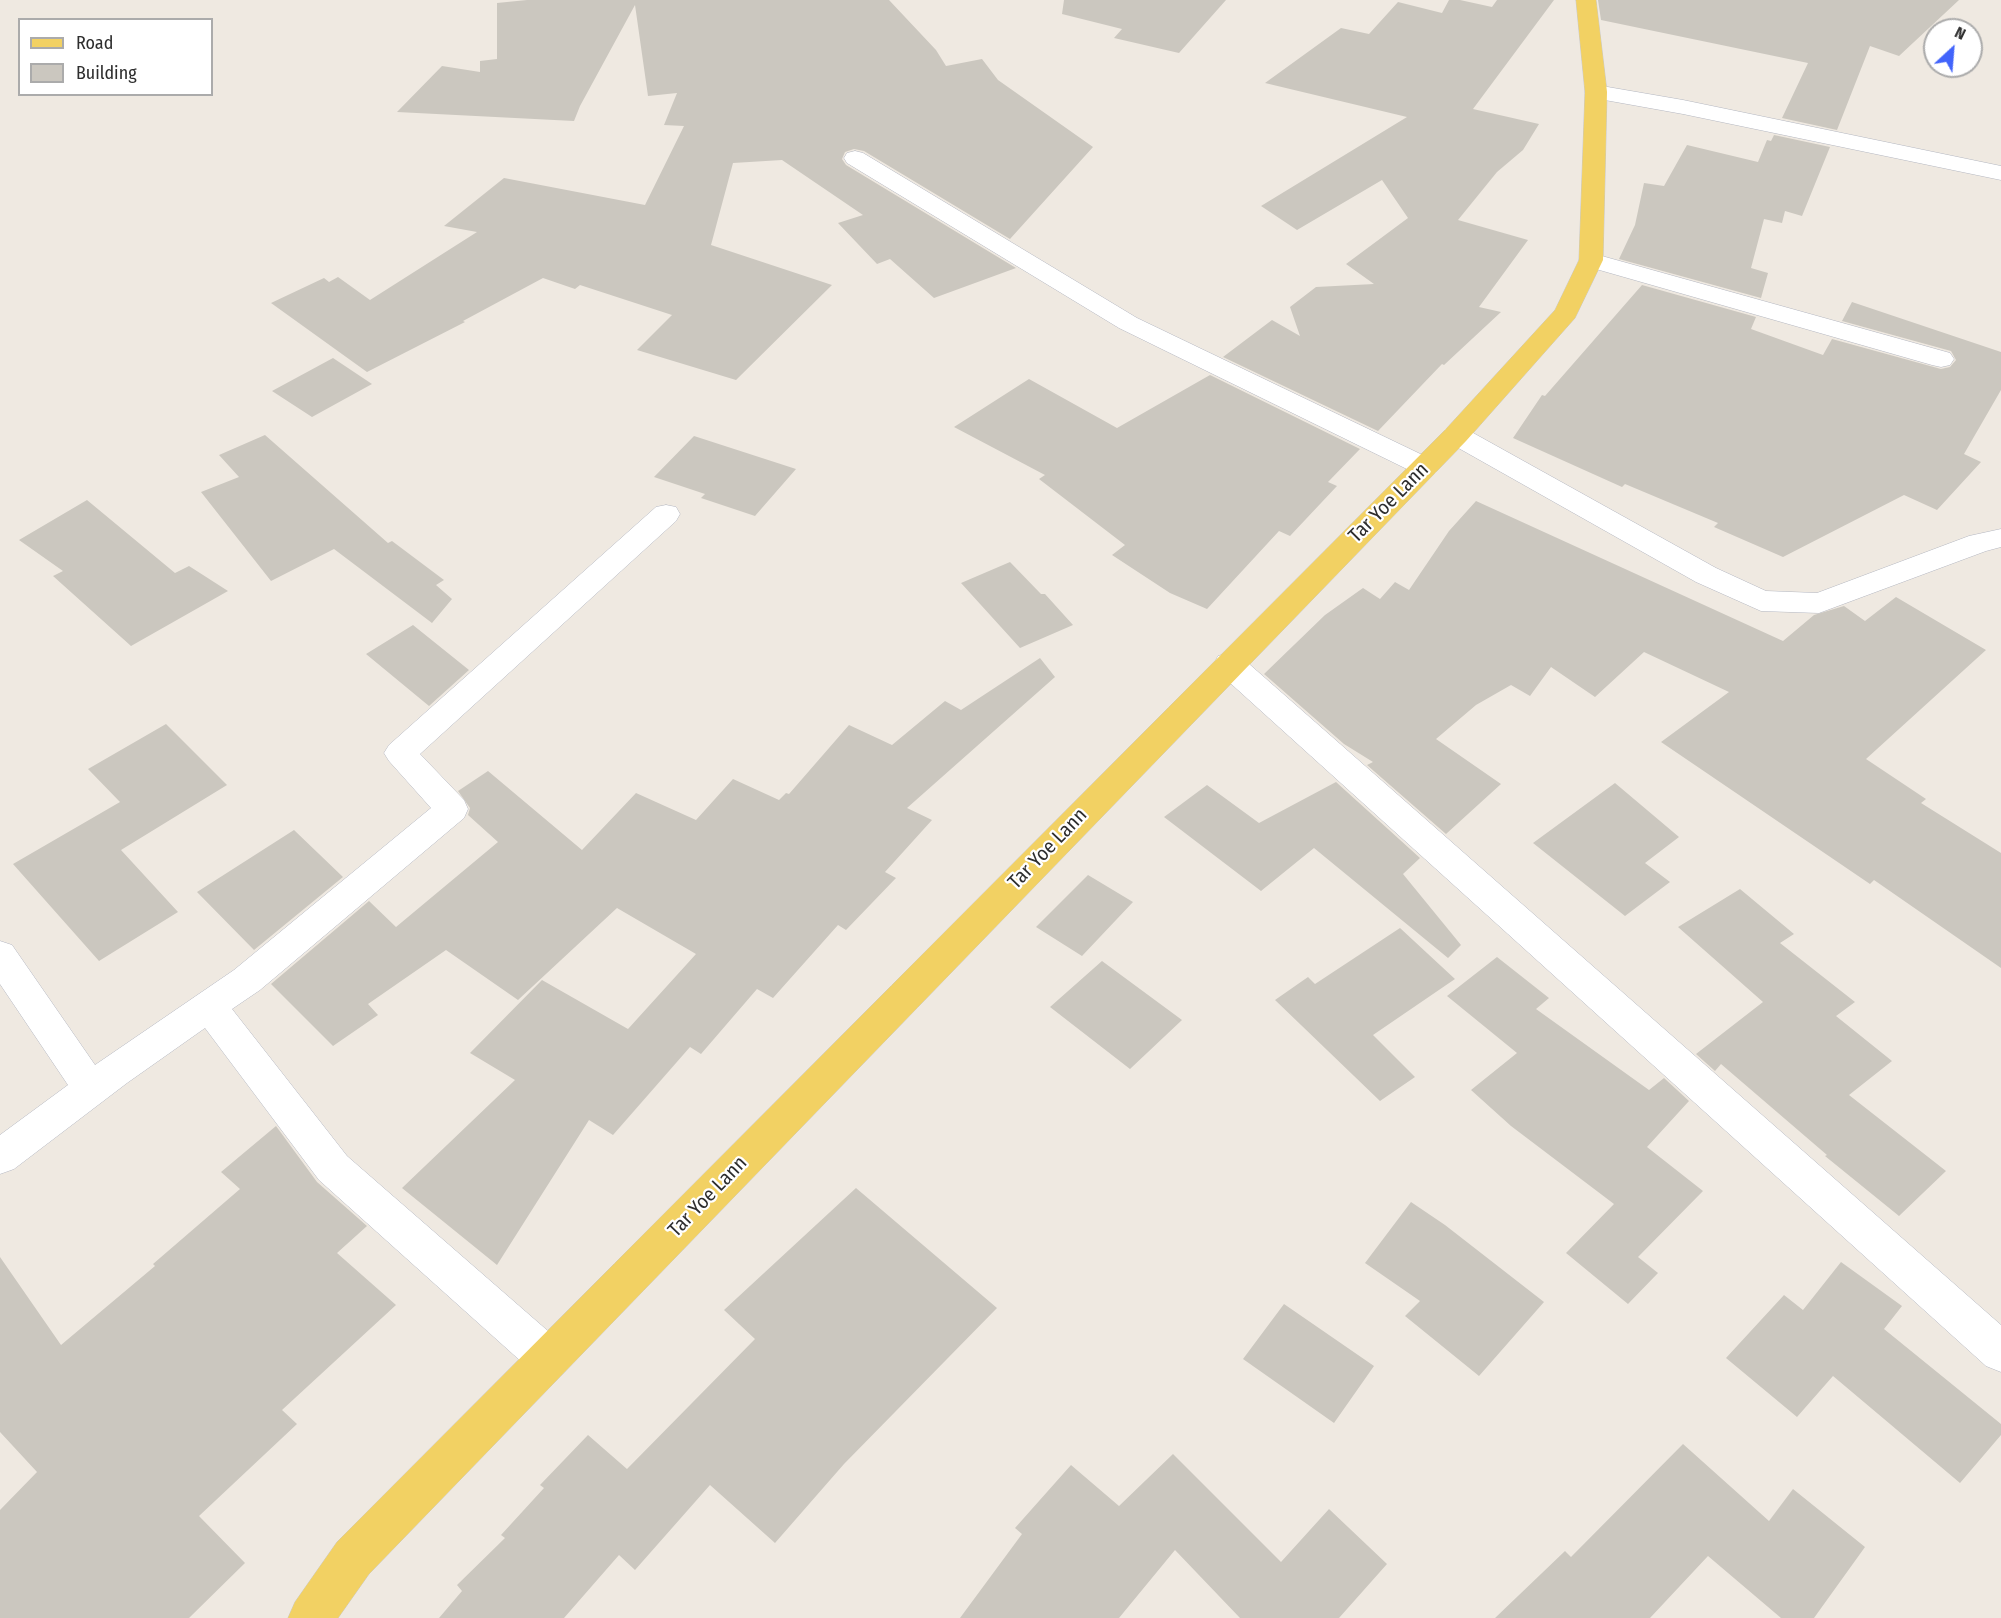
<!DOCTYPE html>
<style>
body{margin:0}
#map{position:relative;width:2001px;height:1618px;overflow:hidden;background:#efe9e1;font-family:"Fira Sans Condensed",sans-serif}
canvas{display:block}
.legend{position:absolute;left:18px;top:18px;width:195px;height:78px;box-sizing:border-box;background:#fff;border:2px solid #ababab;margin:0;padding:8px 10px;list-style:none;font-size:18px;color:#2e2e2e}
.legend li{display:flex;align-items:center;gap:12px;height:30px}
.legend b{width:30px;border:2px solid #ababab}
.north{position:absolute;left:1923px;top:18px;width:60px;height:60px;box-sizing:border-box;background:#fff;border:2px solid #ababab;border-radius:50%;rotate:26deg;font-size:16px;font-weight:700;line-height:24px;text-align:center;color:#2e2e2e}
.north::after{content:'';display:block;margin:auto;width:21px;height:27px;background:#4264fb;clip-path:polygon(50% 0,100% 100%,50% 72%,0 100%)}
</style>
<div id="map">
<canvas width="2001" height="1618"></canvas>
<ul class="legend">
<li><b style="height:8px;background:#f2d163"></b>Road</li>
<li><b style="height:16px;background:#cbc7bf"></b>Building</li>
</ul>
<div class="north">N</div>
</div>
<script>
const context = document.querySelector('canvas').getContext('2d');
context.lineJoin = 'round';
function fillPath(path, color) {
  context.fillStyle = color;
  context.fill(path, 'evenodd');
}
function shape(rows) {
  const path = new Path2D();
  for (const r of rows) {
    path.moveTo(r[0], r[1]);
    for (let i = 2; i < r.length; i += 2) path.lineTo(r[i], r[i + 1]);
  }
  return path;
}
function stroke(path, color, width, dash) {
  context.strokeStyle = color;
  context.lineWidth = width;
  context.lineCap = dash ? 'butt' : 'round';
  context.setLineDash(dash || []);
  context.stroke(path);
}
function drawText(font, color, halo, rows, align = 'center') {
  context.font = font + ' "Fira Sans Condensed",sans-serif';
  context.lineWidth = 4.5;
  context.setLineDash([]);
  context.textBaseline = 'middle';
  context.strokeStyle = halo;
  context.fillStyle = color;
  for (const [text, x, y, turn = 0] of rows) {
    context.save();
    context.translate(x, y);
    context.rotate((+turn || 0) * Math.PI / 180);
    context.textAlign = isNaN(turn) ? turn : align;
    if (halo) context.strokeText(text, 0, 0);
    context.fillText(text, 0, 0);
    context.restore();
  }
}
fillPath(shape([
 [527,0,889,0,936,50,946,66,982,59,998,80,1093,147,1010,239,864,151,854,149,845,152,842,159,846,165,1016,268,934,298,890,259,877,264,838,223,863,215,782,160,733,163,711,245,832,285,736,380,637,350,672,315,580,285,575,289,543,278,463,321,465,322,367,372,271,303,324,278,329,282,338,277,370,300,477,232,444,226,504,178,645,205,684,126,664,125,677,93,648,96,635,5,580,106,574,121,397,112,442,66,480,72,480,61,497,59,497,3],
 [1064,0,1226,0,1179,53,1114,38,1122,29,1062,14],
 [1449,0,1460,0,1492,7,1497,0,1554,0,1473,109,1539,124,1523,150,1497,172,1458,220,1528,240,1479,307,1501,312,1444,365,1442,364,1378,431,1223,357,1272,320,1300,336,1290,307,1316,287,1374,284,1346,264,1408,218,1382,180,1297,230,1261,206,1407,117,1265,83,1341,28,1369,34,1398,2,1442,13],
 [1598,0,1959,0,1899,56,1870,46,1837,130,1782,118,1808,63,1601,20],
 [1774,135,1830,147,1802,216,1785,211,1782,223,1764,219,1751,268,1768,273,1761,298,1619,259,1635,225,1644,183,1664,186,1687,145,1758,162,1767,140,1771,141],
 [1642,285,1756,317,1751,329,1823,355,1832,339,1941,369,1950,367,1956,360,1951,351,1842,321,1852,302,2001,352,2001,390,1964,454,1981,462,1937,510,1904,495,1783,557,1714,527,1718,523,1625,484,1622,487,1513,438,1542,395,1545,396],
 [333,358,372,384,312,417,272,391],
 [1210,375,1360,449,1328,482,1337,486,1290,536,1279,531,1207,609,1170,593,1112,555,1125,545,1039,479,1045,475,954,427,1029,379,1117,428],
 [265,435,388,543,392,541,444,580,436,585,452,599,432,623,334,549,271,581,201,492,239,477,219,455],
 [694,436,796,469,755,516,701,498,705,494,654,477],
 [87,500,175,573,189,566,228,591,131,646,53,576,63,571,19,540],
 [1476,501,1783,641,1814,615,1844,606,1865,621,1896,597,1986,650,1866,759,1926,799,1921,803,2001,853,2001,968,1874,880,1870,884,1661,742,1729,692,1644,652,1595,697,1551,667,1530,696,1511,685,1476,705,1436,739,1501,784,1446,834,1367,765,1373,762,1344,744,1264,674,1325,615,1363,588,1380,599,1395,582,1409,590,1449,531],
 [1010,562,1041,594,1045,594,1073,625,1020,648,961,583],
 [413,625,469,670,429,706,366,654],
 [1040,658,1055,677,907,808,932,820,885,872,896,878,846,930,838,925,773,998,757,989,701,1054,690,1047,613,1135,589,1120,497,1265,402,1188,515,1080,470,1053,542,980,628,1029,696,954,617,908,518,1000,446,950,368,1004,378,1015,333,1046,271,984,369,901,396,927,498,842,468,815,470,808,458,791,488,771,582,850,636,793,696,820,733,779,779,800,786,793,789,794,849,725,892,745,945,701,961,710],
 [166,724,227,785,121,850,178,912,99,961,13,864,120,802,88,769],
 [1336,782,1420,858,1403,874,1461,945,1448,958,1314,848,1261,891,1164,817,1207,785,1259,823],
 [1615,783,1679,837,1645,863,1670,882,1625,916,1533,843],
 [294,830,343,877,254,950,197,892],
 [1088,875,1133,902,1082,956,1036,927],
 [1740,889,1794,934,1780,943,1855,1002,1836,1016,1892,1061,1849,1095,1946,1171,1899,1216,1825,1156,1827,1155,1721,1064,1715,1071,1696,1054,1763,1002,1678,927],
 [1400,928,1455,979,1373,1035,1415,1077,1380,1101,1275,1000,1308,977,1315,984],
 [1497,957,1549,998,1536,1009,1649,1090,1664,1078,1689,1101,1647,1147,1703,1191,1638,1257,1658,1273,1628,1304,1566,1253,1614,1204,1511,1126,1471,1090,1517,1053,1447,996],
 [1102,961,1182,1020,1130,1069,1050,1007],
 [276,1126,317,1182,367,1226,337,1253,396,1305,282,1410,297,1424,199,1516,245,1563,189,1618,0,1618,0,1510,37,1472,0,1432,0,1257,61,1345,155,1266,153,1264,240,1189,221,1172],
 [856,1188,997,1308,844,1464,775,1543,710,1485,635,1570,619,1555,564,1618,439,1618,462,1591,457,1585,505,1538,501,1535,544,1488,540,1485,588,1435,627,1469,755,1339,724,1310],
 [1411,1202,1445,1225,1544,1302,1479,1376,1405,1316,1420,1301,1365,1263],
 [1841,1262,1902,1306,1884,1329,2001,1424,2001,1435,1960,1483,1833,1376,1797,1417,1726,1358,1784,1295,1803,1310],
 [1284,1304,1374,1366,1334,1423,1243,1359],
 [1683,1444,1769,1521,1793,1489,1865,1547,1814,1618,1781,1618,1708,1556,1650,1618,1495,1618,1565,1551,1571,1557],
 [1173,1454,1281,1562,1329,1509,1387,1564,1339,1618,1240,1618,1175,1550,1119,1618,960,1618,1022,1534,1015,1528,1071,1465,1119,1506]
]), '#cbc7bf');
const minor = shape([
 [1596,85,1683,100,2001,166,2001,180,1683,114,1588,97,1585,92,1588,87,1596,85],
 [855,151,863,153,1137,318,1435,461,1439,467,1435,473,1425,476,1415,473,1119,328,847,163,844,158,847,153,855,151],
 [1591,253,1950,353,1954,359,1950,365,1941,367,1932,365,1582,265,1579,260,1582,255,1591,253],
 [1456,427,1466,429,1716,568,1766,591,1817,593,1969,536,2001,529,2001,547,1986,551,1819,613,1761,611,1696,582,1446,441,1442,435,1446,429,1456,427],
 [666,505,676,507,680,514,676,521,420,754,464,800,468,809,464,818,260,990,232,1009,347,1156,564,1345,570,1359,564,1373,549,1379,534,1373,319,1180,205,1028,127,1083,14,1169,0,1174,0,1135,68,1085,0,984,0,941,12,945,95,1065,234,970,431,808,389,761,384,753,389,745,656,507,666,505],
 [1229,653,1240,656,2001,1325,2001,1372,1986,1366,1218,672,1214,664,1218,656,1229,653]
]);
const major = shape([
 [1576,0,1596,0,1607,92,1603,260,1575,318,1466,441,369,1574,338,1618,288,1618,295,1602,337,1542,1446,429,1555,310,1579,260,1585,92,1576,0]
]);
stroke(minor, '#b4b7c1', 1);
stroke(major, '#c9c9c9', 1);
fillPath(minor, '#fff');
fillPath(major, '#f2d163');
drawText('20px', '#2e2e2e', '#fff', [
 ["Tar Yoe Lann",1389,503,-45],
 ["Tar Yoe Lann",1048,849,-46],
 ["Tar Yoe Lann",708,1197,-46]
]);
</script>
